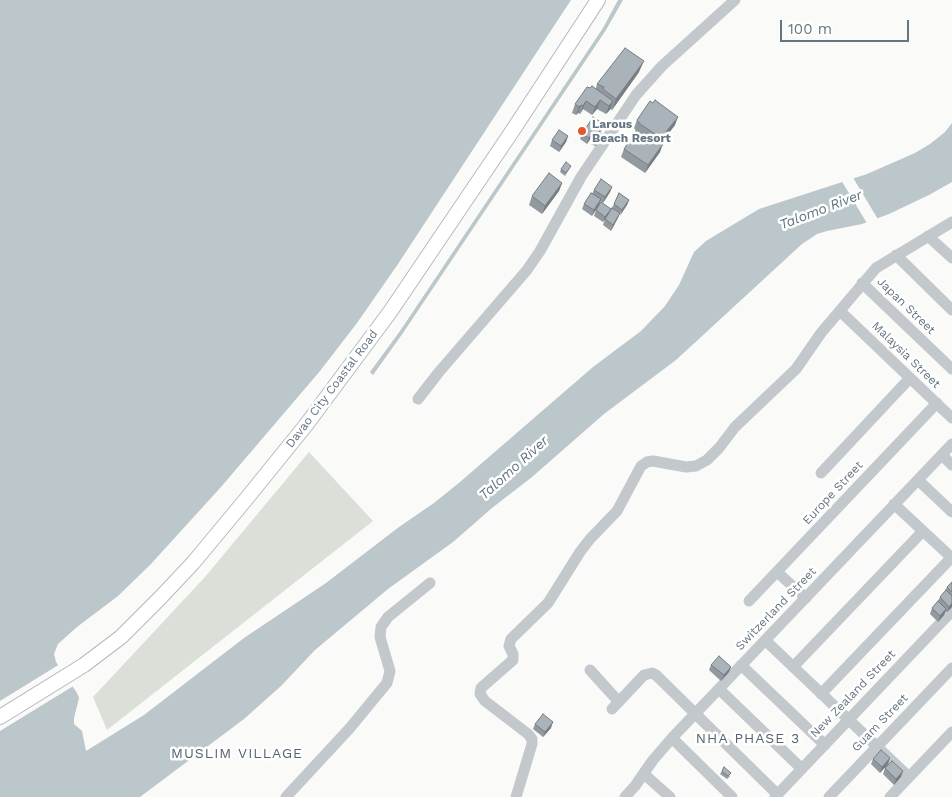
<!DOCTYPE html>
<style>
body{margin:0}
#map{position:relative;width:952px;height:797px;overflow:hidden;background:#fafaf8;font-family:"Work Sans",sans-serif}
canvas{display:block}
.scale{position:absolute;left:780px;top:20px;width:129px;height:22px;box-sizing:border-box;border:2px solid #657683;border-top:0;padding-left:6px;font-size:15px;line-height:18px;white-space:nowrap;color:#657683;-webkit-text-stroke:4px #fff;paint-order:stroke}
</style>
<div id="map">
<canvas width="952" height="797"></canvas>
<div class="scale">100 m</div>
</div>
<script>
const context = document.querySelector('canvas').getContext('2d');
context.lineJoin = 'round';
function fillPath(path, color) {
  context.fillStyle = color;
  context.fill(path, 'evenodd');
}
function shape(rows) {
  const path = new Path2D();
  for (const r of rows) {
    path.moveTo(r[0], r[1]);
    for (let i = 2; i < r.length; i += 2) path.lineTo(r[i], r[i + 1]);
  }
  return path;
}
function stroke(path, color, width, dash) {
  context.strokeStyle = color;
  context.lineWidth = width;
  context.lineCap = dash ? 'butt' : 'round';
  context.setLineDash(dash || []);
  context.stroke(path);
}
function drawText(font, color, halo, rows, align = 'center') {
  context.font = font + ' "Work Sans",sans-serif';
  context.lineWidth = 5;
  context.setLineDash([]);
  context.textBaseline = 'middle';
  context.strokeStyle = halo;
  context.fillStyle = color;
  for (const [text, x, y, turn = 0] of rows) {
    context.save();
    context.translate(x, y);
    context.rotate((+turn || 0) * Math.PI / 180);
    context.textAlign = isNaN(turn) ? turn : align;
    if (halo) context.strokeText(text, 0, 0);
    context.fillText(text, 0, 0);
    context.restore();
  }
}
fillPath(shape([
 [309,452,373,521,107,730,93,697,205,577]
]), '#dadfd7');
fillPath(shape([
 [0,0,571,0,398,264,357,323,320,371,221,487,150,565,118,596,77,627,58,644,54,654,56,662,77,693,79,698,74,718,74,724,82,731,86,751,144,715,244,638,326,583,399,527,434,503,460,482,593,367,641,331,665,306,679,285,694,252,706,241,759,209,867,174,915,153,930,144,945,132,952,123,952,182,929,195,889,214,862,224,827,231,817,234,802,244,676,360,604,414,532,477,492,508,453,542,388,589,315,650,281,686,244,719,140,797,0,797],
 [618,0,623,0,606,30,403,333,373,375,370,372,400,331,603,28]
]), '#bbc7cb');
fillPath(shape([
 [852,176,879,221,868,225,841,180],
 [60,664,75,685,0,731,0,701]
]), '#fafaf8');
const major = shape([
 [0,717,84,665,121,637,161,597,193,563,247,498,306,425,390,312,513,130,598,0]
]);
stroke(major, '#b5babe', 16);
stroke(shape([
 [928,236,952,258],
 [896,255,952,310],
 [862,283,952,369],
 [841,312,952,418],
 [418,399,439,372,527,270,540,251,581,177,636,95,662,66,735,0],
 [942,455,952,465],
 [821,473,910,378],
 [918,480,952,512],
 [894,504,952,558],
 [777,572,806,598],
 [749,601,937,403],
 [765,640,909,777],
 [741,665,825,745],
 [793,667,923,531],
 [590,670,619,702],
 [719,689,802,769],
 [821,694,951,558],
 [612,709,644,675,652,673,656,675,777,794],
 [672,738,732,797],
 [644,774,670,797],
 [286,797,349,729,387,683,390,671,380,637,381,627,388,617,430,583],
 [516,797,532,744,532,739,528,734,485,701,480,694,481,688,513,660,513,654,509,646,511,639,548,603,580,552,590,539,617,511,641,466,647,462,653,461,686,467,696,466,707,460,719,448,735,427,796,369,821,333,876,268,952,222],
 [625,797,635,786,653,760,672,738,952,444],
 [775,797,952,611],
 [829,797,952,668],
 [890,797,952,732]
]), '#c3c8cc', 11);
stroke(major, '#fff', 14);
fillPath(shape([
 [639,72,612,110,610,109,606,114,597,109,592,115,583,109,580,114,578,113,576,115,572,113,575,104,590,88,596,88,597,84],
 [653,103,675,125,661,143,660,152,645,173,621,157,624,149,637,132,634,128,637,120],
 [602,130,600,133,603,135,601,141,595,146,591,144,593,139,591,138,587,144,580,139,582,134],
 [568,136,566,142,559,152,550,146,552,140],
 [571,166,565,176,560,172,561,169],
 [562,183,559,191,542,214,529,205,532,196],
 [612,187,610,192,603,203,600,201,599,205,592,216,582,209,584,204,592,194,594,190],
 [619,193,629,200,627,205,619,215,611,231,603,225,605,219,603,222,594,216,596,210,610,213,612,208],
 [952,582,952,607,947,612,946,611,944,615,938,622,930,614,932,608,938,601,940,597,945,591,947,587],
 [711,665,731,667,729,672,721,681,709,670],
 [535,724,551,728,543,737,533,729],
 [873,759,888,764,880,773,871,764],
 [885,768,901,777,894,785,883,774],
 [722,771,730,776,727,779,720,774]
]), '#929a9f');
fillPath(shape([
 [644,61,639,72,612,110,616,99],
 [600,100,597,109,592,115,595,107],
 [586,101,583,109,580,114,583,106],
 [613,101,610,110,606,114,609,106],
 [581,105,578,113,576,115,579,107],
 [678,117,675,125,658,147,661,138],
 [593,132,591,138,587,144,589,138],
 [603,135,601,141,595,146,597,141],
 [568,136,566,142,559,152,561,146],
 [663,144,660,152,645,173,648,165],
 [562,183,559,191,542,214,545,206],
 [612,187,610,192,603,203,605,197],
 [601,199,599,205,592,216,594,210],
 [629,200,627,205,620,216,622,210],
 [611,209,609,214,603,222,605,217],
 [620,213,618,218,611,231,613,225],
 [952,603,952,607,947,612,949,607],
 [946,609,944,615,938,622,940,616],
 [731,667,729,672,721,681,724,675],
 [553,722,551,728,543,737,545,732],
 [890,758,888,764,880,773,882,767],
 [903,771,901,777,894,785,896,779]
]), '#777d82');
const building = shape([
 [625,48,644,61,616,99,603,89,604,87,597,84,625,48],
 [592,86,613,101,609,106,600,100,595,107,586,101,583,106,581,105,579,107,575,104,587,87,590,88,592,86],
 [655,100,678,117,661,138,640,124,637,120,650,101,653,103,655,100],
 [593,117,604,124,599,132,603,135,597,141,593,138,597,134,593,132,589,138,582,134,593,117],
 [559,130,568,136,561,146,552,140,559,130],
 [636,131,647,137,649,135,663,144,648,165,624,149,636,131],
 [566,162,571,166,566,173,561,169,566,162],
 [549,173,562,183,545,206,532,196,549,173],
 [601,179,612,187,605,197,594,190,601,179],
 [591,193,601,199,594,210,584,204,591,193],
 [619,193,629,200,622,210,614,204,619,193],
 [601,202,611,209,605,217,596,210,601,202],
 [612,208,620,213,613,225,605,219,612,208],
 [952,582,952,592,947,587,952,582],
 [946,590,952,596,952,603,949,607,940,597,946,590],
 [938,601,946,609,940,616,932,608,938,601],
 [719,656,731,667,724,675,711,665,719,656],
 [543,714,553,722,545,732,535,724,543,714],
 [881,750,890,758,882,767,873,759,881,750],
 [892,761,903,771,896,779,885,768,892,761],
 [724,767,731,773,728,776,722,771,724,767]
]);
fillPath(building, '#aab3b9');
stroke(building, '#777d82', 1);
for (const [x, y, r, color] of [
 [582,131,5,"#e4572e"]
]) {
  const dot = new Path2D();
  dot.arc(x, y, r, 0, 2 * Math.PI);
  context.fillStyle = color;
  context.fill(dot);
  stroke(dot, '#fff', 2);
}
drawText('bold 12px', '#657683', '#fff', [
 ["Larous",592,124],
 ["Beach Resort",592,138]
], 'left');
drawText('12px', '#657683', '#fff', [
 ["Japan Street",906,306,44],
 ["Malaysia Street",906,355,44],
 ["Davao City Coastal Road",332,389,-53],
 ["Europe Street",833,493,-47],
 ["Switzerland Street",776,609,-46],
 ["New Zealand Street",853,694,-46],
 ["Guam Street",880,723,-46]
]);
drawText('italic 14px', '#60757c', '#fff', [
 ["Talomo River",821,210,-21],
 ["Talomo River",514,468,-42]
]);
context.letterSpacing = '1px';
drawText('14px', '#57646e', '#fff', [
 ["NHA PHASE 3",748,739],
 ["MUSLIM VILLAGE",237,754]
]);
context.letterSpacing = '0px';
</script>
